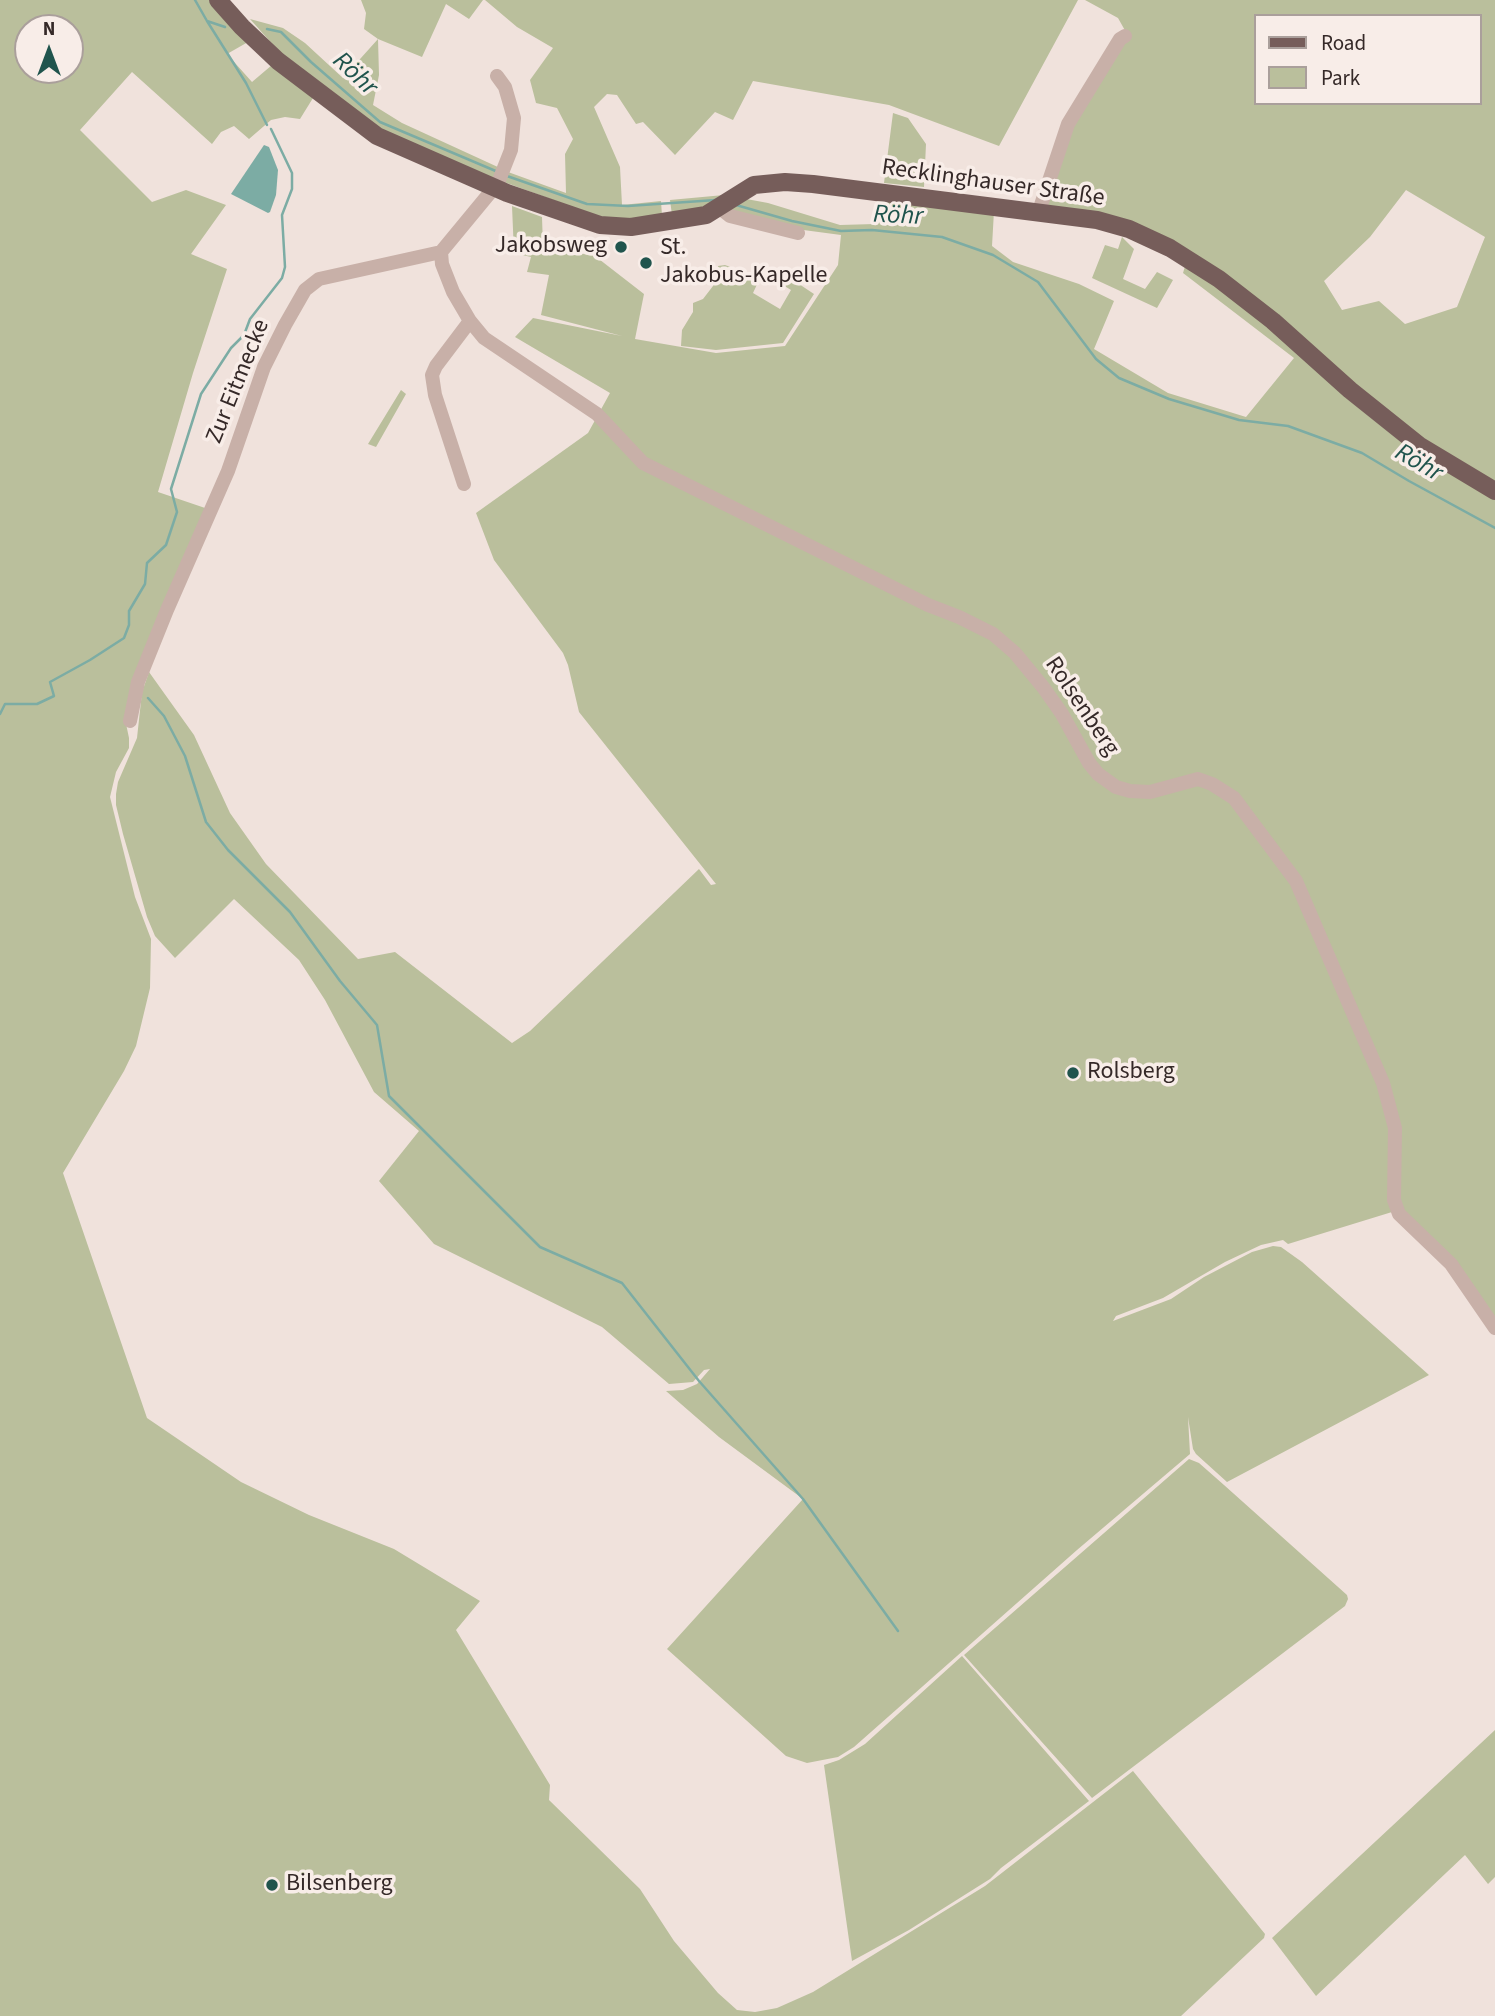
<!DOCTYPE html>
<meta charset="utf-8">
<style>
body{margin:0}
#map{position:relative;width:1495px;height:2016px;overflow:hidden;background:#f0e2dc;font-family:"Source Sans 3",sans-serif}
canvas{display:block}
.legend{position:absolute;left:1254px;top:14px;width:228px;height:91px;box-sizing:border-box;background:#f8ede8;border:2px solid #aa9f9b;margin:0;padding:9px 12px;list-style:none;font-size:21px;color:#352928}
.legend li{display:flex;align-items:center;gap:14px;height:35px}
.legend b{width:35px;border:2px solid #aa9f9b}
.north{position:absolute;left:14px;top:14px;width:70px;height:70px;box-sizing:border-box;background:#f8ede8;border:2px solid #aa9f9b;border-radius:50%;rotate:0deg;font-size:19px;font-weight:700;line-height:28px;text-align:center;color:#352928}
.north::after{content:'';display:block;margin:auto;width:24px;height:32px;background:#20544d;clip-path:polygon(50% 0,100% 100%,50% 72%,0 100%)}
</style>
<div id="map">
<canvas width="1495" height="2016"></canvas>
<ul class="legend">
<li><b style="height:9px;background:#765d5a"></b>Road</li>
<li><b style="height:19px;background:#babf9c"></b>Park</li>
</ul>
<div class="north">N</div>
</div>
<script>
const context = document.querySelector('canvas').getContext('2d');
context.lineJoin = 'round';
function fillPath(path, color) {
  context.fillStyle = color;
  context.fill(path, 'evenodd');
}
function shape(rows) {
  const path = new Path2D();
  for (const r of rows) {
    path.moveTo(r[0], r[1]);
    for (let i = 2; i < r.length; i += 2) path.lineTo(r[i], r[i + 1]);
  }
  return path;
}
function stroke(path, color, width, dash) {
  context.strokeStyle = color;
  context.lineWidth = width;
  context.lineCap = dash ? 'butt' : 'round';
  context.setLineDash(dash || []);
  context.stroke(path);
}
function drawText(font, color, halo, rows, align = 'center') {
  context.font = font + ' "Source Sans 3",sans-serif';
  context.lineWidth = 7;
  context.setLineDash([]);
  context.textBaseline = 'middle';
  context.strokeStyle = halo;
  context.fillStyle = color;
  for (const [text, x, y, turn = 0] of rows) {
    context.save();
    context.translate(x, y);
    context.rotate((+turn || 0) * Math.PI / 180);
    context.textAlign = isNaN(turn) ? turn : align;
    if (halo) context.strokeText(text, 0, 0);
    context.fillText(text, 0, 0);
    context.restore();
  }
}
fillPath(shape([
 [0,0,209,0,248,42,227,54,252,82,272,65,313,98,300,119,285,117,271,120,249,139,234,126,221,132,212,144,132,72,80,130,152,202,186,190,226,205,191,254,227,269,193,373,158,492,208,509,125,719,129,738,129,748,116,772,110,797,135,897,151,939,150,988,136,1046,124,1071,63,1173,147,1418,241,1482,309,1515,394,1549,480,1601,456,1630,550,1785,549,1800,640,1889,674,1941,718,1993,737,2010,755,2012,777,2008,813,1992,985,1886,1133,1771,1265,1934,1264,1938,1181,2016,0,2016],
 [28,28,70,28,70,70,28,70],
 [361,0,483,0,469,19,446,4,422,57,378,39,379,75,373,105,402,123,500,168,495,181,377,129,284,57,250,19,283,28,305,43,343,78,378,39,364,29,366,13],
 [485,0,1078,0,999,146,889,105,753,81,733,120,715,112,675,155,643,122,636,124,617,95,607,94,594,107,620,167,622,205,661,201,662,216,634,220,605,219,504,182,508,172,566,193,565,154,573,139,557,108,536,103,530,80,553,48,517,27],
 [1085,0,1495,0,1495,1326,1464,1277,1392,1212,1288,1244,1283,1240,1261,1245,1225,1262,1163,1298,1116,1316,1113,1321,1171,1299,1204,1277,1252,1252,1273,1246,1281,1247,1302,1262,1429,1375,1227,1482,1196,1454,1193,1449,1188,1417,1190,1454,1077,1550,854,1747,838,1757,807,1763,786,1756,667,1649,803,1499,719,1437,666,1391,683,1390,697,1384,710,1369,704,1370,693,1382,669,1384,602,1327,434,1244,379,1181,419,1131,374,1092,325,1000,299,960,234,899,175,958,155,936,147,917,123,834,116,805,116,794,118,782,137,738,142,692,149,672,194,735,230,813,266,864,358,959,395,952,512,1043,530,1031,699,869,711,885,716,884,579,712,568,665,563,653,494,560,476,513,588,433,610,393,515,337,533,318,622,336,541,315,549,275,527,272,531,257,514,253,512,206,542,217,543,247,595,256,644,294,635,339,716,353,785,346,838,265,841,235,796,229,726,211,741,198,768,203,840,225,875,224,879,196,994,211,992,246,1013,262,1079,284,1114,301,1094,349,1168,393,1246,417,1294,358,1183,273,1189,253,1044,211,1069,126,1127,34,1118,18],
 [1255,16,1479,16,1479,103,1255,103],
 [1406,190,1485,237,1457,307,1405,324,1379,301,1342,310,1324,281,1370,237],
 [893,113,908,118,926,144,924,187,884,183],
 [724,195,713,204,672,215,670,200],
 [1122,237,1134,249,1123,279,1145,289,1157,272,1173,280,1157,308,1092,278,1105,245,1118,249],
 [725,265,760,278,753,293,780,309,791,290,778,282,784,274,814,294,783,343,716,350,681,346,682,330,693,312,693,303,703,299,713,286,717,276,718,266],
 [401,390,406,394,376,447,368,444],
 [1189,1459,1199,1463,1224,1485,1347,1595,1348,1599,1345,1606,1092,1798,964,1655],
 [962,1656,1089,1801,1001,1868,990,1879,909,1930,852,1961,824,1765,839,1760,865,1744],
 [1495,1730,1495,1877,1488,1884,1465,1855,1316,1996,1272,1938]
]), '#babf9c');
fillPath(shape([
 [264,145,269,147,278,170,276,195,270,212,268,213,231,194]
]), '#7caca4');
stroke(shape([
 [195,0,207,21,225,27],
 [207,21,246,83,267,125],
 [267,29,281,32,311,62,380,122,498,172],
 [507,176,587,204,628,206,716,200],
 [736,205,792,221,841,231,872,230,942,237,993,255,1038,282,1096,359,1119,378,1169,399,1239,420,1288,426,1362,453,1409,481,1495,528],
 [148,698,164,716,185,756,206,822,228,850,290,912,340,981,377,1025,389,1096,540,1247,622,1283,699,1381,803,1499,898,1631],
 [0,714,5,704,37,704,54,696,50,682,90,660,124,638,129,625,129,611,145,584,147,563,166,545,177,512,171,489,201,394,231,348,244,335,250,319,282,278,285,267,282,215,292,189,292,173,271,129]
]), '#7caca4', 2.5);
stroke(shape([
 [720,208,730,216,798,233],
 [1038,214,1068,124,1120,39,1125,36],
 [441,252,442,264,453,292,470,321,484,338,597,414,643,463,928,605,959,617,993,634,1015,653,1043,687,1062,714,1089,763,1098,774,1116,787,1130,791,1150,792,1198,779,1212,784,1234,798,1296,881,1383,1083,1395,1128,1394,1200,1399,1214,1451,1264,1495,1328],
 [464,484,435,395,432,375,436,366,470,321],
 [130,721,138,682,167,610,228,471,264,367,285,325,305,290,319,279,441,252,498,183,511,150,514,118,505,87,497,76]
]), '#c8b0a8', 14);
stroke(shape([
 [218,0,242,27,278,61,377,136,507,193,600,225,631,227,706,215,754,185,785,182,813,184,1097,220,1129,229,1170,248,1219,279,1273,321,1350,390,1420,446,1495,491]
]), '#765d5a', 18);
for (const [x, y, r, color] of [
 [621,247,7,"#20544d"],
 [646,263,7,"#20544d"],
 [1073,1073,7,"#20544d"],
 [272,1885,7,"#20544d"]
]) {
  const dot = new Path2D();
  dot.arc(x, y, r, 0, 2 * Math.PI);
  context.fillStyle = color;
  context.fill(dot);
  stroke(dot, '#f8ede8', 2.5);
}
drawText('24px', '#352928', '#f8ede8', [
 ["Recklinghauser Straße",993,184,8],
 ["Zur Eitmecke",239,382,-68],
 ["Rolsenberg",1081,707,56]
]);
drawText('24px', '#352928', '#f8ede8', [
 ["Jakobsweg",607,247,"right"],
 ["St.",660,249],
 ["Jakobus-Kapelle",660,277],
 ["Rolsberg",1087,1073],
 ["Bilsenberg",286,1885]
], 'left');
drawText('italic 26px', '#20544d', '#f8ede8', [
 ["Röhr",354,75,43],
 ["Röhr",898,217,3],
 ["Röhr",1418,464,30]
]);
</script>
